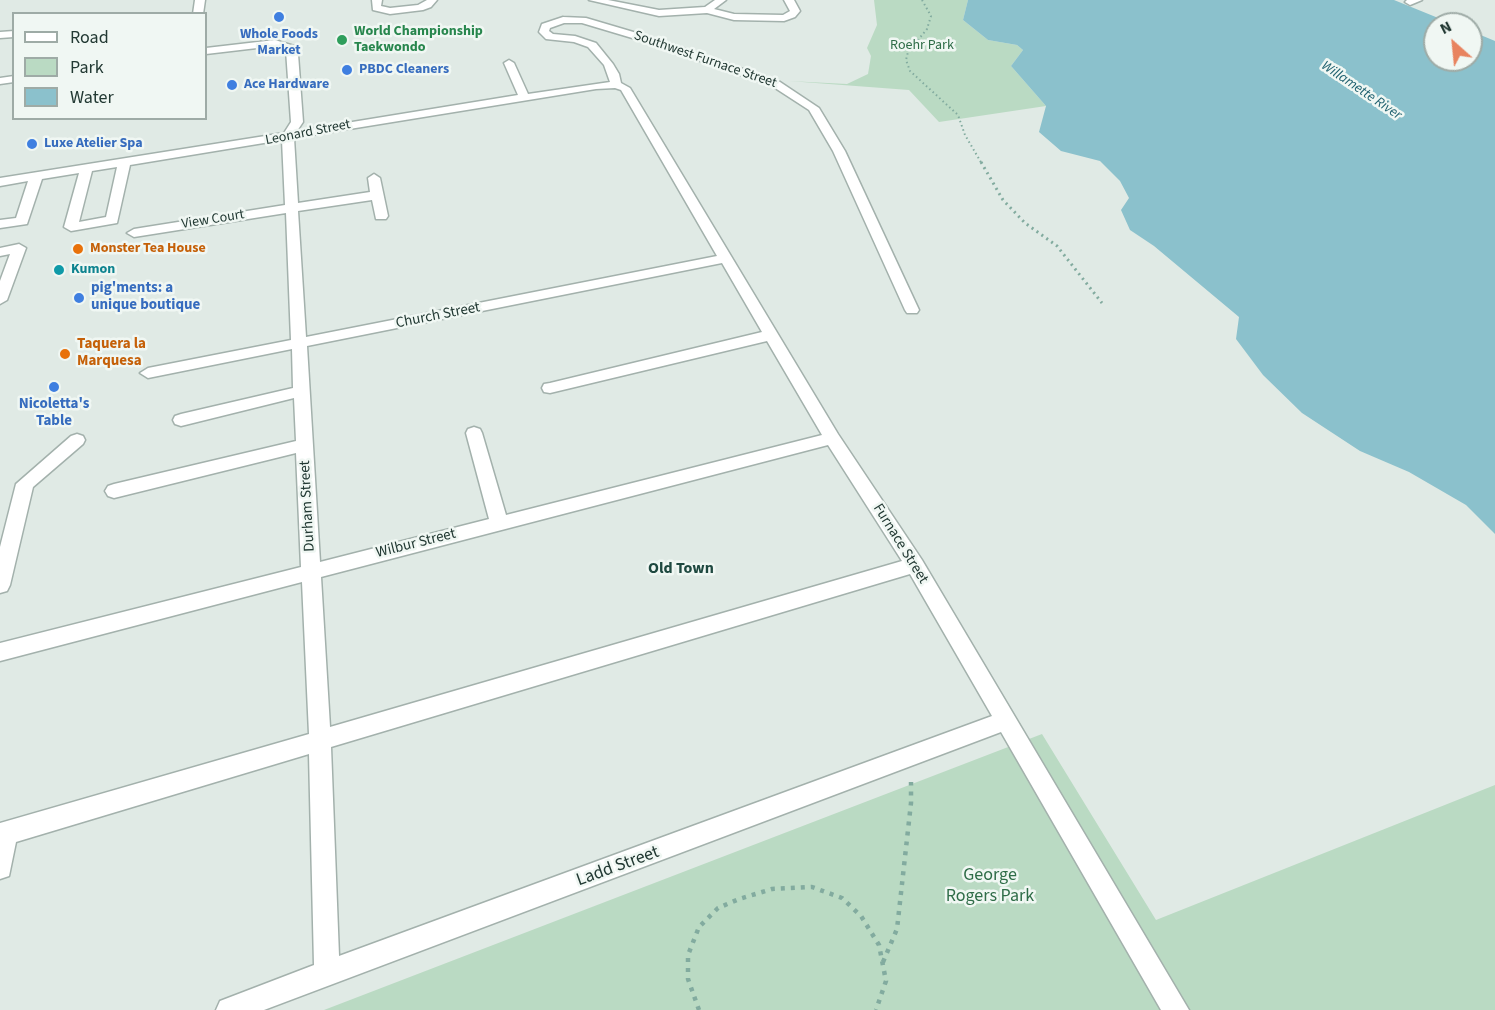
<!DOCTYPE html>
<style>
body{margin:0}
#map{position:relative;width:1495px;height:1010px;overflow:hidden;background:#e0eae5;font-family:"Source Sans 3",sans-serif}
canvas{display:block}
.legend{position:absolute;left:12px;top:12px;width:195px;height:108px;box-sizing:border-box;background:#f0f7f3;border:2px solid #9eaba6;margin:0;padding:8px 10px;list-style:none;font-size:18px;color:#223933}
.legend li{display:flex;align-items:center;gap:12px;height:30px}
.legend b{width:30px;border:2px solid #9eaba6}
.north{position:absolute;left:1423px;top:12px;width:60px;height:60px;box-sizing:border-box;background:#f0f7f3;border:2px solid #9eaba6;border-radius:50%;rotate:333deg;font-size:16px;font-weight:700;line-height:24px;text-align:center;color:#223933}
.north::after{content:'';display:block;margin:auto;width:21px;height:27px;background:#e8835f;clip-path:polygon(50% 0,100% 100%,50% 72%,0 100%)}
</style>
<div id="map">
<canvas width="1495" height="1010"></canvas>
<ul class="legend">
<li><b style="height:8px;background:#fff"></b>Road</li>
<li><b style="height:16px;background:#badac3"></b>Park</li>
<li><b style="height:16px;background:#8bc1cc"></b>Water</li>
</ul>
<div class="north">N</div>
</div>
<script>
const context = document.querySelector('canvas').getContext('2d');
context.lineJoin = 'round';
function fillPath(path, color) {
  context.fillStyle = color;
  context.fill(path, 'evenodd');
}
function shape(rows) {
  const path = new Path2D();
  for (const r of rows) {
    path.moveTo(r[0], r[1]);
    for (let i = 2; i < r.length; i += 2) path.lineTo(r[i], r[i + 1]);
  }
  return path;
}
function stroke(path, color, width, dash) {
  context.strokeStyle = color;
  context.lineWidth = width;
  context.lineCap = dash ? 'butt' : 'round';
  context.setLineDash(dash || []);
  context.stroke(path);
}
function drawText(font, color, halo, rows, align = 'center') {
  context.font = font + ' "Source Sans 3",sans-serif';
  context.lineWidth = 5;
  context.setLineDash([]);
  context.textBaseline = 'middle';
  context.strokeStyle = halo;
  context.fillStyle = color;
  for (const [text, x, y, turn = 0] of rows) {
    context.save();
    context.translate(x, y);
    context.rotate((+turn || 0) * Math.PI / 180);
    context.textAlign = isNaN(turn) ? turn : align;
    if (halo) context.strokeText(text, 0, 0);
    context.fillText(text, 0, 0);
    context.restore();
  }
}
fillPath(shape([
 [874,0,968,0,963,20,988,40,1017,45,1023,50,1011,66,1046,106,939,122,909,90,789,81,847,84,868,74,871,56,867,48,877,25],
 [1042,734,1156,920,1495,785,1495,1010,324,1010]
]), '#badac3');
fillPath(shape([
 [968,0,1394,0,1453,24,1435,24,1435,60,1471,60,1471,31,1495,41,1495,534,1466,505,1409,472,1360,451,1302,413,1263,375,1236,339,1239,317,1154,246,1130,230,1121,210,1129,198,1120,181,1100,161,1061,151,1039,132,1046,106,1011,66,1023,50,1017,45,988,40,963,20]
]), '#8bc1cc');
const minor = shape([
 [195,0,205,0,203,14,193,14,195,0],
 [372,0,382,0,381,6,390,8,418,5,427,0,437,0,431,7,423,10,390,14,373,10,372,0],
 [589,0,608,0,659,10,705,7,715,0,726,0,714,9,734,14,783,15,790,11,784,0,794,0,800,11,795,17,784,21,734,20,707,13,659,16,589,0],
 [1407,0,1422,0,1410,5,1405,2,1407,0],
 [563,17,586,18,657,39,780,82,819,108,845,151,919,310,917,313,907,313,905,310,833,151,809,110,772,86,649,43,582,23,564,23,550,28,549,31,553,34,575,36,596,43,613,64,619,74,621,83,630,88,838,434,922,560,1189,1010,1161,1010,1001,732,264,1010,216,1010,220,1001,314,965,309,754,16,842,9,876,0,879,0,823,309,734,302,582,0,661,0,643,301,567,296,453,114,498,108,496,105,491,108,486,114,484,296,441,294,398,181,426,175,424,173,420,175,416,181,414,293,388,292,349,148,378,140,373,148,368,291,340,286,213,134,237,127,233,134,229,285,205,282,140,130,165,117,223,71,231,64,227,79,173,42,179,27,224,0,228,0,220,16,218,28,181,0,186,0,178,284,133,291,122,286,50,274,46,206,54,206,48,275,40,294,46,298,54,303,122,297,131,518,95,504,63,509,60,514,63,528,94,610,82,604,65,588,47,574,42,546,39,539,32,542,24,563,17],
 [615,88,621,90,717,256,306,337,298,211,372,200,376,219,386,219,388,216,380,178,374,174,368,178,370,192,298,203,294,138,596,89,615,88],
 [117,167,106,217,79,222,92,171,117,167],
 [722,263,762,332,550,383,544,384,542,388,544,392,550,393,767,341,822,435,506,515,482,433,480,429,474,427,468,429,466,433,489,519,320,562,307,346,722,263],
 [828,445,902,561,330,727,321,577,828,445],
 [910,574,992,716,339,956,331,747,910,574],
 [14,31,14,37,0,38,0,32,14,31],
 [14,76,14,82,0,84,0,78,14,76],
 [19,244,26,248,7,300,0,304,0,281,10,254,0,256,0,248,19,244],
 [77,434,83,436,85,440,83,444,33,487,10,585,7,591,0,593,0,547,16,484,71,436,77,434]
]);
stroke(minor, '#a3b1ac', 3);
stroke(shape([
 [922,0,931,16,927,29,908,52,906,60,910,71,958,115,965,135,982,164]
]), '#82ab9f', 2, [1.5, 3]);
stroke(shape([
 [981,162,1003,200,1025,223,1057,246,1102,303]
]), '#82ab9f', 3, [2, 4]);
stroke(shape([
 [883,962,897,929,911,803,911,782],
 [699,1010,688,979,688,955,699,927,718,908,739,899,772,889,812,887,842,898,861,916,879,945,886,981,876,1010]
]), '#82ab9f', 4.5, [4, 6]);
fillPath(minor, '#fff');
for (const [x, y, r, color] of [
 [279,17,6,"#3f7fe0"],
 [342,40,6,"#2e9e5b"],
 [347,70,6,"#3f7fe0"],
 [232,85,6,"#3f7fe0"],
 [32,144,6,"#3f7fe0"],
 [78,249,6,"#e8710a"],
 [59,270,6,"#0f9aa8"],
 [79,298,6,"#3f7fe0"],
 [65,354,6,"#e8710a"],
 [54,387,6,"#3f7fe0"]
]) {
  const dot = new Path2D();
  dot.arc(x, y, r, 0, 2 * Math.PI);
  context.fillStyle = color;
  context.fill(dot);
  stroke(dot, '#f0f7f3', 2);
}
drawText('bold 14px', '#27864d', '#f0f7f3', [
 ["World Championship",354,32],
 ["Taekwondo",354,48]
], 'left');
drawText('bold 14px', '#366cbe', '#f0f7f3', [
 ["Whole Foods",279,35,"center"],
 ["Market",279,51,"center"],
 ["PBDC Cleaners",359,70],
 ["Ace Hardware",244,85],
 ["Luxe Atelier Spa",44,144]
], 'left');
drawText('14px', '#2f6d48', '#f0f7f3', [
 ["Roehr Park",922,46]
]);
drawText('14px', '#223933', '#f0f7f3', [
 ["Southwest Furnace Street",705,60,19],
 ["Leonard Street",308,133,-11],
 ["View Court",213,220,-9]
]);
drawText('italic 14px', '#206270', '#f0f7f3', [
 ["Willamette River",1361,91,34]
]);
drawText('bold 14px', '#c56008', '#f0f7f3', [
 ["Monster Tea House",90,249]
], 'left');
drawText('bold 14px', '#0d838f', '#f0f7f3', [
 ["Kumon",71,270]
], 'left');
drawText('bold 15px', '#366cbe', '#f0f7f3', [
 ["pig'ments: a",91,289],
 ["unique boutique",91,306],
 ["Nicoletta's",54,405,"center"],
 ["Table",54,422,"center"]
], 'left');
drawText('15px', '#223933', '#f0f7f3', [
 ["Church Street",438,316,-11],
 ["Durham Street",308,506,-93],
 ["Wilbur Street",416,544,-14],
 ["Furnace Street",900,544,58]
]);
drawText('bold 15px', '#c56008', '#f0f7f3', [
 ["Taquera la",77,345],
 ["Marquesa",77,362]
], 'left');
drawText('bold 16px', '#1f4940', '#f0f7f3', [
 ["Old Town",681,569]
]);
drawText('18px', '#223933', '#f0f7f3', [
 ["Ladd Street",618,867,-20]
]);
drawText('18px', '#2f6d48', '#f0f7f3', [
 ["George",990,876],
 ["Rogers Park",990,897]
]);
</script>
